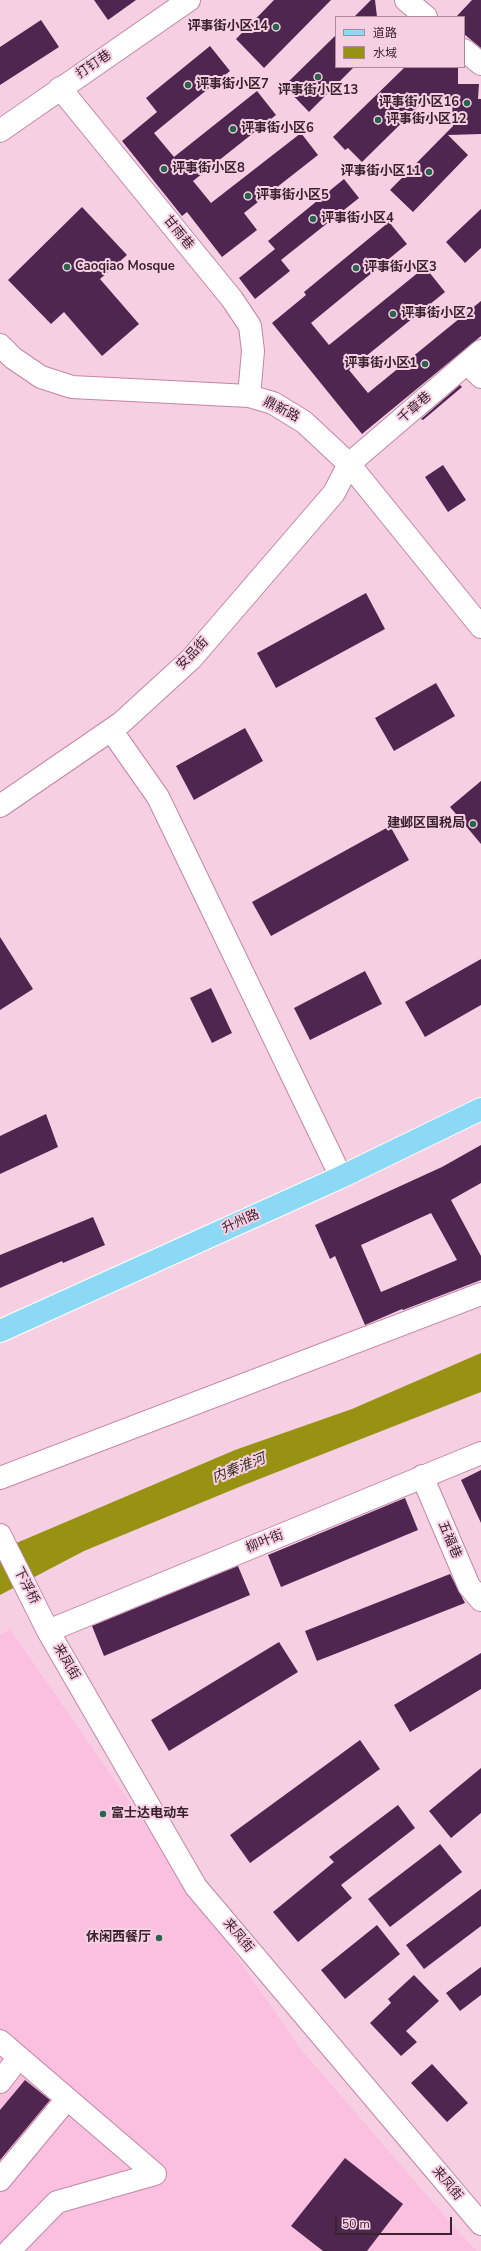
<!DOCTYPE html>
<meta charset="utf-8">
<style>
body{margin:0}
#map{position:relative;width:481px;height:2251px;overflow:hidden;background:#f7cfe3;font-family:"Nunito Sans","Noto Sans SC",sans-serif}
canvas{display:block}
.legend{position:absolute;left:335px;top:16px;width:130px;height:52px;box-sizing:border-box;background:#f7cfe3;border:1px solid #ab8a9b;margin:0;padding:5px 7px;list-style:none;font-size:12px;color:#3a222f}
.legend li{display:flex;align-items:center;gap:8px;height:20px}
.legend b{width:20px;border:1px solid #ab8a9b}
.scale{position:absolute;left:335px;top:2217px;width:117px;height:18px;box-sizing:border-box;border:2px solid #3a222f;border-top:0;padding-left:5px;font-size:12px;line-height:14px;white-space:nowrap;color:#3a222f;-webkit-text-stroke:3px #f7cfe3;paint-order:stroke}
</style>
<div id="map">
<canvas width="481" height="2251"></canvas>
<ul class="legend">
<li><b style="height:5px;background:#8cd9f5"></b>道路</li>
<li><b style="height:11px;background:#989212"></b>水域</li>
</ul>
<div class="scale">50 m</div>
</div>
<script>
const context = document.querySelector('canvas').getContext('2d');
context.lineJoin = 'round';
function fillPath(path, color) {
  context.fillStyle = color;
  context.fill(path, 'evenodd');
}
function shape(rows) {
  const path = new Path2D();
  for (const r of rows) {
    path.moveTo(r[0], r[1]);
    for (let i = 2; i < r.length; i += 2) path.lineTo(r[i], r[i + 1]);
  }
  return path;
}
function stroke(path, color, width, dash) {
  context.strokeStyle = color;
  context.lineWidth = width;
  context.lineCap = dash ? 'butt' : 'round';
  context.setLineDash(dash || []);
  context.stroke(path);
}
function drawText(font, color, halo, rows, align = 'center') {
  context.font = font + ' "Nunito Sans","Noto Sans SC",sans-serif';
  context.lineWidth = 4;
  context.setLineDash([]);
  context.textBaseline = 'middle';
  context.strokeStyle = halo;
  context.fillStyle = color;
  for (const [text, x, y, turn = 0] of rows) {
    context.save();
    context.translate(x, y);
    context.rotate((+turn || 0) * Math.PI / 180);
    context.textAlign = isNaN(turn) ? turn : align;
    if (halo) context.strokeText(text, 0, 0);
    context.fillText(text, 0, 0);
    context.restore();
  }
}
fillPath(shape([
 [10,1629,300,2048,455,2228,477,2251,0,2251,0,1635]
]), '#fbc0df');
fillPath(shape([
 [481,1353,481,1392,244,1485,84,1551,0,1595,0,1550,235,1450,352,1409]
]), '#989212');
fillPath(shape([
 [94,0,136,0,108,20],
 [274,0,331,0,264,68,236,39],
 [371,0,375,0,377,17,354,17],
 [472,0,481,0,481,48,464,34,464,17,456,17],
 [41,20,59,47,0,85,0,47],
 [336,35,336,67,354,67,309,112,284,86],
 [210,46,230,71,154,133,174,157,257,91,276,115,193,181,211,203,301,133,318,155,244,213,257,230,222,257,187,212,182,216,122,141,157,112,146,98],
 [405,67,458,67,458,84,479,84,478,99,481,99,481,134,448,135,468,155,413,212,390,190,453,126,452,98,425,100,362,162,348,148,345,150,333,137],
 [344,179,359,198,281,260,290,271,255,299,239,278,275,249,268,241],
 [82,207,127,255,100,279,139,324,102,356,64,312,51,324,8,280],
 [481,209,481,248,465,263,446,242],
 [389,222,407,244,311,323,329,345,425,267,445,292,349,370,368,393,481,301,481,336,362,434,272,323,306,295,304,292],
 [460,385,462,387,423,420,421,419],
 [443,465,466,500,448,512,425,477],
 [366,593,385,629,276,688,257,653],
 [436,683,455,716,394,751,375,718],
 [245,728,263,761,194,800,176,766],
 [481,781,481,844,450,807],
 [390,826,409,860,271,936,252,902],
 [0,937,33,989,0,1010],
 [481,959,481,1005,425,1037,405,1002],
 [365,971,382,1004,310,1040,294,1008],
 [211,988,232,1033,212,1043,190,998],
 [46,1114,58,1147,0,1174,0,1136],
 [481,1145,481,1183,451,1200,481,1256,481,1280,403,1310,402,1309,365,1325,335,1256,330,1259,315,1225,442,1167],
 [431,1213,457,1260,381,1292,361,1245],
 [93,1217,105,1245,63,1263,62,1261,0,1288,0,1255],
 [481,1470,481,1523,461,1480],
 [405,1498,418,1530,281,1587,268,1555],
 [238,1566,250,1595,104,1656,92,1626],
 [450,1574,465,1603,317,1661,305,1631],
 [279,1642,298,1672,169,1751,151,1720],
 [481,1653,481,1689,410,1732,394,1705],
 [360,1740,380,1769,250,1863,230,1835],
 [481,1768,481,1813,451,1838,429,1811],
 [398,1805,415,1828,341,1885,352,1898,298,1942,273,1912,334,1862,329,1857],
 [440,1844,462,1872,390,1927,368,1899],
 [481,1889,481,1926,424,1969,406,1945],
 [377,1925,400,1954,345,1999,321,1970],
 [481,1967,481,1995,460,2011,446,1993],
 [414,1975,439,2001,406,2031,417,2042,401,2056,370,2023,391,2003,388,1999],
 [432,2064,468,2103,447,2122,411,2083],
 [25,2080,50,2100,0,2160,0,2110],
 [345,2158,403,2204,367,2251,323,2251,291,2226]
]), '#4f2650');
const minor = shape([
 [406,0,426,17],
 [464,50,481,64],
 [60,88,232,299,250,326,253,351,249,396],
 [0,131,189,0],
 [0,345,13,358,41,377,72,387,249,396,273,403,304,422,349,464,481,627],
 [467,363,481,377],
 [111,730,158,797,341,1177],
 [0,806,121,723,191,659,334,493,349,464,481,351],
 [422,1476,469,1586,481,1600],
 [0,1478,481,1294],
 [0,1535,48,1631,196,1887,481,2224],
 [48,1631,481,1453],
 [0,2041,155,2174,57,2202,9,2251],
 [0,2082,16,2061],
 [0,2180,67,2099]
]);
const major = shape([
 [0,1331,341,1177,481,1109]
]);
stroke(minor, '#c385a6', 24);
stroke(major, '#fff', 24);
stroke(minor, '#fff', 22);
stroke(major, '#8cd9f5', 22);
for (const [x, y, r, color] of [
 [276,27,4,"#28634d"],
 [318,77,4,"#28634d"],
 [188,85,4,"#28634d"],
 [467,103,4,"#28634d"],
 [378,120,4,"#28634d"],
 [233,129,4,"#28634d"],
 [164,169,4,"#28634d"],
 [429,172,4,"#28634d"],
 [248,196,4,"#28634d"],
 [313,219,4,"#28634d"],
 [67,267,4,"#28634d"],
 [356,268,4,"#28634d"],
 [393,314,4,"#28634d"],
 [425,364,4,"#28634d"],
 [473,824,4,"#28634d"],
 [103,1814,4,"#28634d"],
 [159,1938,4,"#28634d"]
]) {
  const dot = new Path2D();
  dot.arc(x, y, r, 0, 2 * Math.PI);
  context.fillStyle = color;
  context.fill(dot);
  stroke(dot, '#f7cfe3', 1.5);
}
drawText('bold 13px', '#3a222f', '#f7cfe3', [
 ["评事街小区14",268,27,"right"],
 ["评事街小区7",196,85],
 ["评事街小区13",318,91,"center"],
 ["评事街小区16",459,103,"right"],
 ["评事街小区12",386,120],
 ["评事街小区6",241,129],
 ["评事街小区8",172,169],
 ["评事街小区11",421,172,"right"],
 ["评事街小区5",256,196],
 ["评事街小区4",321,219],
 ["Caoqiao Mosque",75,267],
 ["评事街小区3",364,268],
 ["评事街小区2",401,314],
 ["评事街小区1",417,364,"right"],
 ["建邺区国税局",465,824,"right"],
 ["富士达电动车",111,1814],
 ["休闲西餐厅",151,1938,"right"]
], 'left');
drawText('13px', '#3a222f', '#f7cfe3', [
 ["打钉巷",94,65,-34],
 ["甘雨巷",178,233,51],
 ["千章巷",415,408,-41],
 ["鼎新路",281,410,27],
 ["安品街",193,654,-46],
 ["升州路",241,1222,-24],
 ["五福巷",449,1540,67],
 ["柳叶街",265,1542,-22],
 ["下浮桥",26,1586,63],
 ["来凤街",66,1662,60],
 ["来凤街",238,1936,50],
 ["来凤街",447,2184,50]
]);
drawText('italic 14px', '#36351d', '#f7cfe3', [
 ["内秦淮河",239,1469,-22]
]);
</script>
